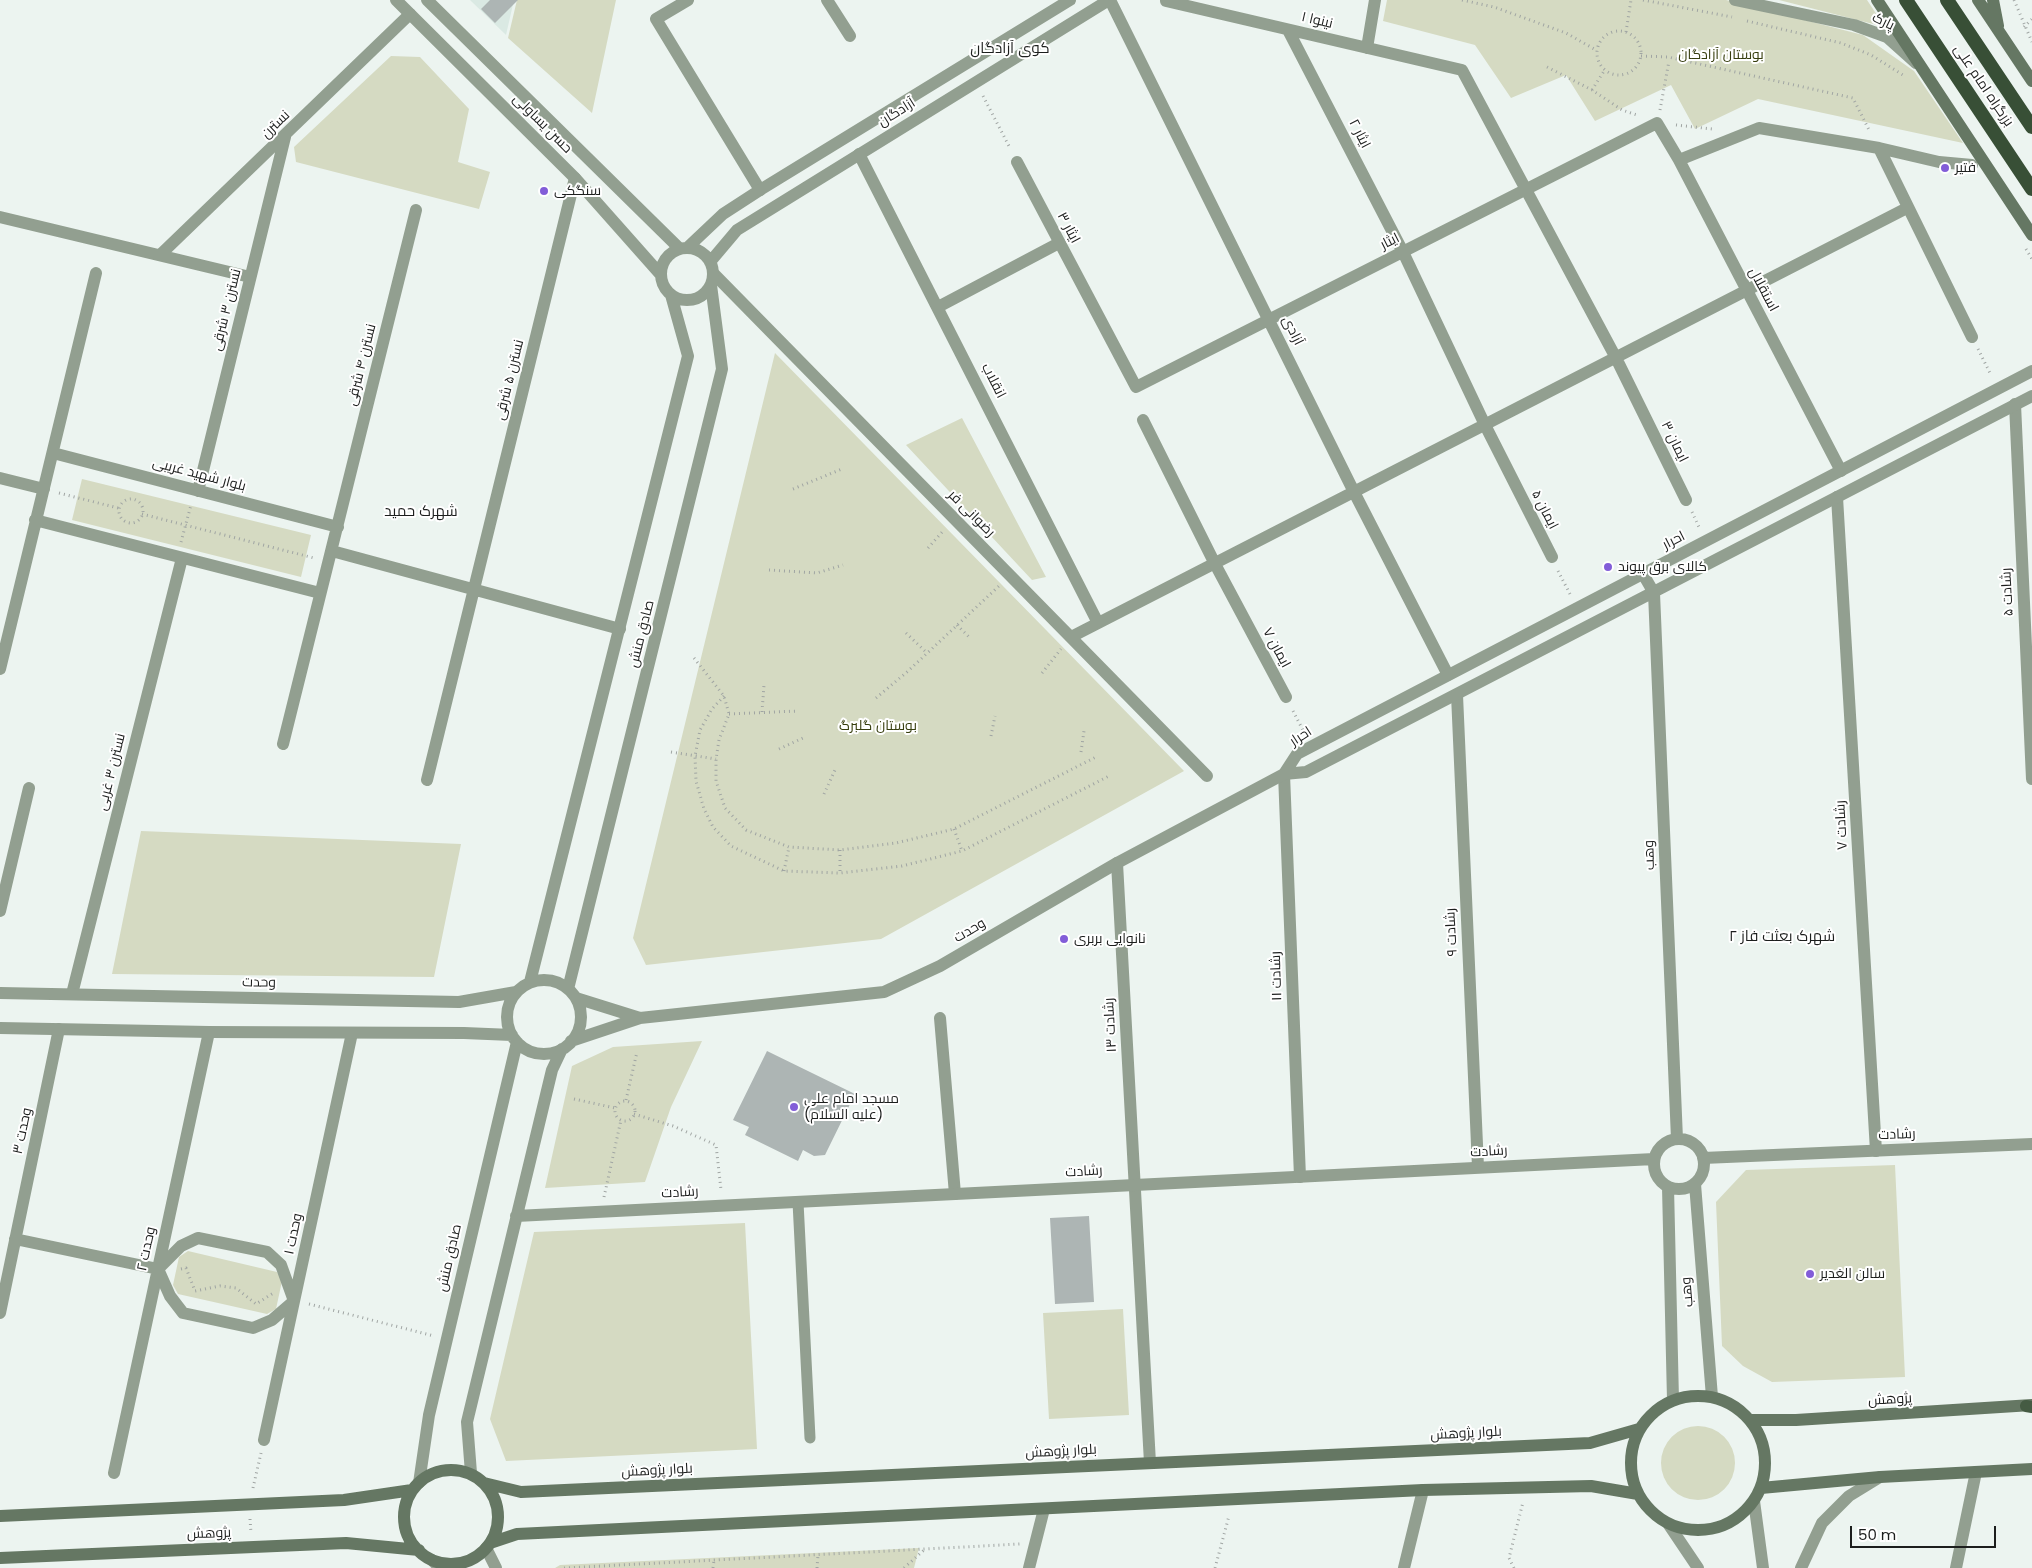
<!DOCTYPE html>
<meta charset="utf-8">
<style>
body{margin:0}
#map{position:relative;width:2032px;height:1568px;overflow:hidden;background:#ecf4f0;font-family:Poppins,sans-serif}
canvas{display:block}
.scale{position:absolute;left:1850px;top:1526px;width:146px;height:22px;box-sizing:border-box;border:2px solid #1c1e1d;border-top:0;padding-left:6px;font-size:15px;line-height:18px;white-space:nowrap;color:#1c1e1d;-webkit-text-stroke:4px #fff;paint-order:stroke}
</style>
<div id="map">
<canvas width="2032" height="1568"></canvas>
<div class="scale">50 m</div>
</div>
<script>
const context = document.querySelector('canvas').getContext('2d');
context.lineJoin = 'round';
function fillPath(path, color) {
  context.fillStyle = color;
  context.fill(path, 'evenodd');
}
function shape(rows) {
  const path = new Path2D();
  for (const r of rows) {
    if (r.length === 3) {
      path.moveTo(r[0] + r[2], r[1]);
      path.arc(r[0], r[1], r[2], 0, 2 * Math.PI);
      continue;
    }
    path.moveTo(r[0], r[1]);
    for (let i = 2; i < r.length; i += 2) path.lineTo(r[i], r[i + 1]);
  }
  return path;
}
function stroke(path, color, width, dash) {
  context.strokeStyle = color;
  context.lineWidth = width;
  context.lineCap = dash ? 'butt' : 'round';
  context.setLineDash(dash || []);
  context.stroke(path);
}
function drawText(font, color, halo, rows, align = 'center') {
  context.font = font + ' Poppins,Cairo,sans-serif';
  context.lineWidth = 4;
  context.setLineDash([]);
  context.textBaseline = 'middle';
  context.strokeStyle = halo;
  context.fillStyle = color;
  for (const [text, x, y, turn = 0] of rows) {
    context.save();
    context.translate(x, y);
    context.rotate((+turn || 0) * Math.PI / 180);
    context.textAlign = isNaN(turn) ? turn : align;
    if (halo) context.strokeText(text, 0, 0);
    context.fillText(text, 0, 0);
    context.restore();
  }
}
fillPath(shape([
 [470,0,514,0,506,35]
]), '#dae9e3');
fillPath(shape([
 [517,0,616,0,592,113,508,38],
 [1387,0,1726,0,1863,35,1914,71,1963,143,1758,99,1695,129,1671,85,1595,121,1566,75,1511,98,1475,45,1383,21],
 [1779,0,1867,0,1885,27],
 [391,56,420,57,469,109,458,162,490,172,479,209,296,162,294,147],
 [775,353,1184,771,881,939,646,965,633,938],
 [962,418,1046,577,1032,580,906,445],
 [82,479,311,535,301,577,72,520],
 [141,831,461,844,434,977,112,974],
 [702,1041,671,1107,645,1182,545,1188,572,1066,613,1047],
 [1895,1165,1905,1377,1772,1382,1743,1366,1722,1346,1716,1202,1746,1170],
 [745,1223,757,1449,506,1461,490,1419,534,1232],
 [188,1251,277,1272,282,1281,276,1309,267,1314,178,1294,173,1285,179,1257],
 [1123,1309,1129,1415,1049,1419,1043,1313],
 [1698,1463,37],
 [919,1548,914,1568,555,1568,560,1565]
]), '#d5dac2');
fillPath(shape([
 [490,0,518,0,495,23,481,9],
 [767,1051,855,1094,825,1155,814,1156,803,1150,798,1161,745,1135,749,1127,733,1120],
 [1089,1216,1094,1302,1055,1304,1050,1218]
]), '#adb5b4');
stroke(shape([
 [1462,0,1494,7,1566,33,1596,50],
 [1643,0,1732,17],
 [2014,0,2032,42],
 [1747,21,1841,43,1871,55,1903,75],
 [2024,27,2032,19],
 [1619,53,22],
 [1626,32,1631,0],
 [1641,56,1668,57,1853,98,1869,130],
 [1547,67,1592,90,1622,110,1637,115],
 [1592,90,1604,71],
 [983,96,1010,148],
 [1660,110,1669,61],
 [1676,125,1712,129],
 [2026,249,2032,259],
 [1978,349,1991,375],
 [793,489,842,469],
 [59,493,118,508],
 [131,511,12],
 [1692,512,1699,527],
 [142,514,314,558],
 [181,542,191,505],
 [928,548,944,530],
 [769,570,817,573,843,565],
 [1558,571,1570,594],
 [957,625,971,639],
 [906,633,927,653],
 [694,658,724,696,729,714,719,740,716,759,716,781,725,808,746,830,789,847,840,850,896,843,954,829,1098,756],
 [1042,673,1061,649],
 [724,696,712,709,700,730,695,756,696,781,704,809,713,827,731,846,784,871,840,873,902,866,962,851,1109,776],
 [876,698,907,672,999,586],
 [1293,711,1305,734],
 [762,712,764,685],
 [729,714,798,711],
 [991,736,995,716],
 [779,749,803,738],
 [671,752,716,759],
 [1081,752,1084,731],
 [824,794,835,770],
 [954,829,962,851],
 [840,850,840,873],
 [784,871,789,847],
 [574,1099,615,1108],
 [626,1100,637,1052],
 [625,1111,10],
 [634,1114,673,1126,716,1145,721,1190],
 [604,1197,621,1120],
 [181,1269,186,1268,195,1291,220,1286,236,1288,256,1304,275,1292],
 [309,1304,434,1336],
 [253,1488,261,1453],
 [250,1519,251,1533],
 [564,1568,1020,1544],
 [713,1568,714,1560],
 [817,1568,818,1555],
 [904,1568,924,1550],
 [1215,1568,1229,1516],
 [1514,1568,1509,1558,1523,1502]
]), '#a0a5a3', 3, [1, 4]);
stroke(shape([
 [798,1202,810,1438]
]), '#929f90', 11);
stroke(shape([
 [688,0,656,19,760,190],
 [827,0,850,36],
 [1110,0,1354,492,1448,675],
 [1735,0,1854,25,1887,37,1916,63],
 [1166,1,1462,70,1616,358,1686,500],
 [1288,30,1403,252,1485,425,1552,557],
 [1367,48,1375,0],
 [1879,148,1972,337],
 [859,154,1098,623],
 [1679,160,1759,128,1879,148,1939,162,1972,165],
 [1017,162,1136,387,1657,123,1679,160,1841,471],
 [0,217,250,277],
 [160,255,410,14],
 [713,273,1207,776],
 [938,307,1059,243],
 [2015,404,2032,779],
 [1143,420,1215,564,1286,697],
 [53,453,338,527],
 [0,478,44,489],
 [198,491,285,137],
 [1837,497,1876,1151],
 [35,520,320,593],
 [332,551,620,629],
 [1071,637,1907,208],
 [0,669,96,273],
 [1457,695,1478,1167],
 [283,744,416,210],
 [1284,774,1300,1177],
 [427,780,575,178],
 [1117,863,1150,1463],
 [0,911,29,788],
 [72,994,182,558],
 [940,1018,955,1194],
 [198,1238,267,1252,281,1265,294,1301,272,1320,253,1328,183,1313,170,1296,158,1269,181,1246,198,1238],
 [15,1239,158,1269],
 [0,1313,59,1029],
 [264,1440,352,1033],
 [114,1473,209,1032],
 [1029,1568,1044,1509],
 [1404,1568,1423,1490],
 [1956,1568,1976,1472]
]), '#929f90', 12);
stroke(shape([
 [396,0,575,178,661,275],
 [427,0,680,249],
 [687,274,26],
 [687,248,723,214,760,190,1070,0],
 [710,262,737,230,1109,0],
 [1643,574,1654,593,1677,1139],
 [1284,774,1297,754,2032,371],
 [544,1017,37],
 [530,982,688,356,671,295],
 [568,989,722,369,711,285],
 [0,993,459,1002,516,992],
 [576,998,640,1018],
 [0,1028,209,1032,464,1033,512,1035],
 [571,1041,640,1018,884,992,940,966,1117,863,1284,774,1306,772,2032,396],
 [1679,1164,25],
 [1703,1158,2032,1144],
 [1695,1184,1712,1397],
 [1668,1187,1673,1400],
 [516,1216,1654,1159],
 [471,1473,467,1422,552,1070,562,1049],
 [419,1483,429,1415,517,1042],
 [1754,1501,1763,1568],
 [1669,1525,1698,1568],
 [486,1548,496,1568],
 [432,1560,440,1568],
 [1801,1568,1822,1523,1849,1496,1880,1477]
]), '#929f90', 12);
stroke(shape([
 [1877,0,2032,235],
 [1978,0,2032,81],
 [1993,0,1998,26],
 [1698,1463,67],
 [1750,1420,1796,1420,2032,1405],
 [451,1517,47],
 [484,1483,521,1492,1590,1443,1639,1429],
 [1761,1488,1880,1477,2032,1469],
 [0,1516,344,1500,412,1490],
 [490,1543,517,1534,1423,1490,1591,1486,1638,1494],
 [0,1558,346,1543,419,1550]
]), '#657763', 12);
stroke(shape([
 [2026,1406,2032,1407]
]), '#455b43', 12);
stroke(shape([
 [1906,0,2032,189],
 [1947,0,2032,127]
]), '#384f36', 14);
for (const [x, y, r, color] of [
 [1945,168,5,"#825dd8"],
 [544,191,5,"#825dd8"],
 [1608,567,5,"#825dd8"],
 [1064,939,5,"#825dd8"],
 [794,1107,5,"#825dd8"],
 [1810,1274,5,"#825dd8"]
]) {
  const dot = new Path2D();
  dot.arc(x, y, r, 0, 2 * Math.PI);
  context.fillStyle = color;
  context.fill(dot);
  stroke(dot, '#fff', 2);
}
drawText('14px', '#1c1e1d', '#fff', [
 ["نینوا ۱",1317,21,13],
 ["پارک",1883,22,26],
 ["بزرگراه امام علی",1983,86,56],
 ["آزادگان",897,113,-32],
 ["حسن یساولی",542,124,45],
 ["نسترن",276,125,-44],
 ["ایثار ۲",1359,134,63],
 ["ایثار ۳",1068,228,62],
 ["ایثار",1390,242,-27],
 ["استقلال",1763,290,62],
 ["نسترن ۳ شرقی",227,310,-76],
 ["آزادی",1292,331,64],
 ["نسترن ۴ شرقی",362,365,-76],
 ["نسترن ۵ شرقی",510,380,-76],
 ["انقلاب",993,381,63],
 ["ایمان ۳",1674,442,64],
 ["بلوار شهید غریبی",199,475,15],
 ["ایمان ۵",1544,510,63],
 ["رضوانی فر",971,514,45],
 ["احرار",1674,541,-27],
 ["رشادت ۵",2008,592,-93],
 ["صادق منش",642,634,-76],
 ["ایمان ۷",1276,648,62],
 ["احرار",1301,737,-33],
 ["نسترن ۳ غربی",112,772,-76],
 ["رشادت ۷",1842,825,-93],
 ["وهب",1650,855,-92],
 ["وحدت",970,931,-30],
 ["رشادت ۹",1452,932,-93],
 ["رشادت ۱۱",1277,976,-92],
 ["وحدت",259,983,1],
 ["رشادت ۱۳",1111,1025,-93],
 ["وحدت ۳",23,1131,-78],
 ["رشادت",1897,1135,-2],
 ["رشادت",1489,1152,-3],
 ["رشادت",1084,1172,-3],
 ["رشادت",680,1193,-3],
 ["وحدت ۱",294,1234,-78],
 ["وحدت ۲",147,1249,-78],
 ["صادق منش",450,1258,-77],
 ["وهب",1688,1292,-95],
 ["پژوهش",1890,1400,-3],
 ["بلوار پژوهش",1466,1434,-3],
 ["بلوار پژوهش",1061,1452,-3],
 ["بلوار پژوهش",657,1471,-3],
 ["پژوهش",209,1534,-2]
]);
drawText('14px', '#363d0d', '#fff', [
 ["بوستان آزادگان",1721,55],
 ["بوستان گلبرگ",878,726]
]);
drawText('14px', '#1c1e1d', '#fff', [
 ["فتیر",1955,168],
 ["سنگکی",554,191],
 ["کالای برق پیوند",1618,567],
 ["نانوایی بربری",1074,939],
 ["مسجد امام علی",804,1099],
 ["(علیه السلام)",804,1115],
 ["سالن الغدیر",1820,1274]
], 'left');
drawText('15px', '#1c1e1d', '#fff', [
 ["کوی آزادگان",1010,49],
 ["شهرک حمید",421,512],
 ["شهرک بعثت فاز ۲",1782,937]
]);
</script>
